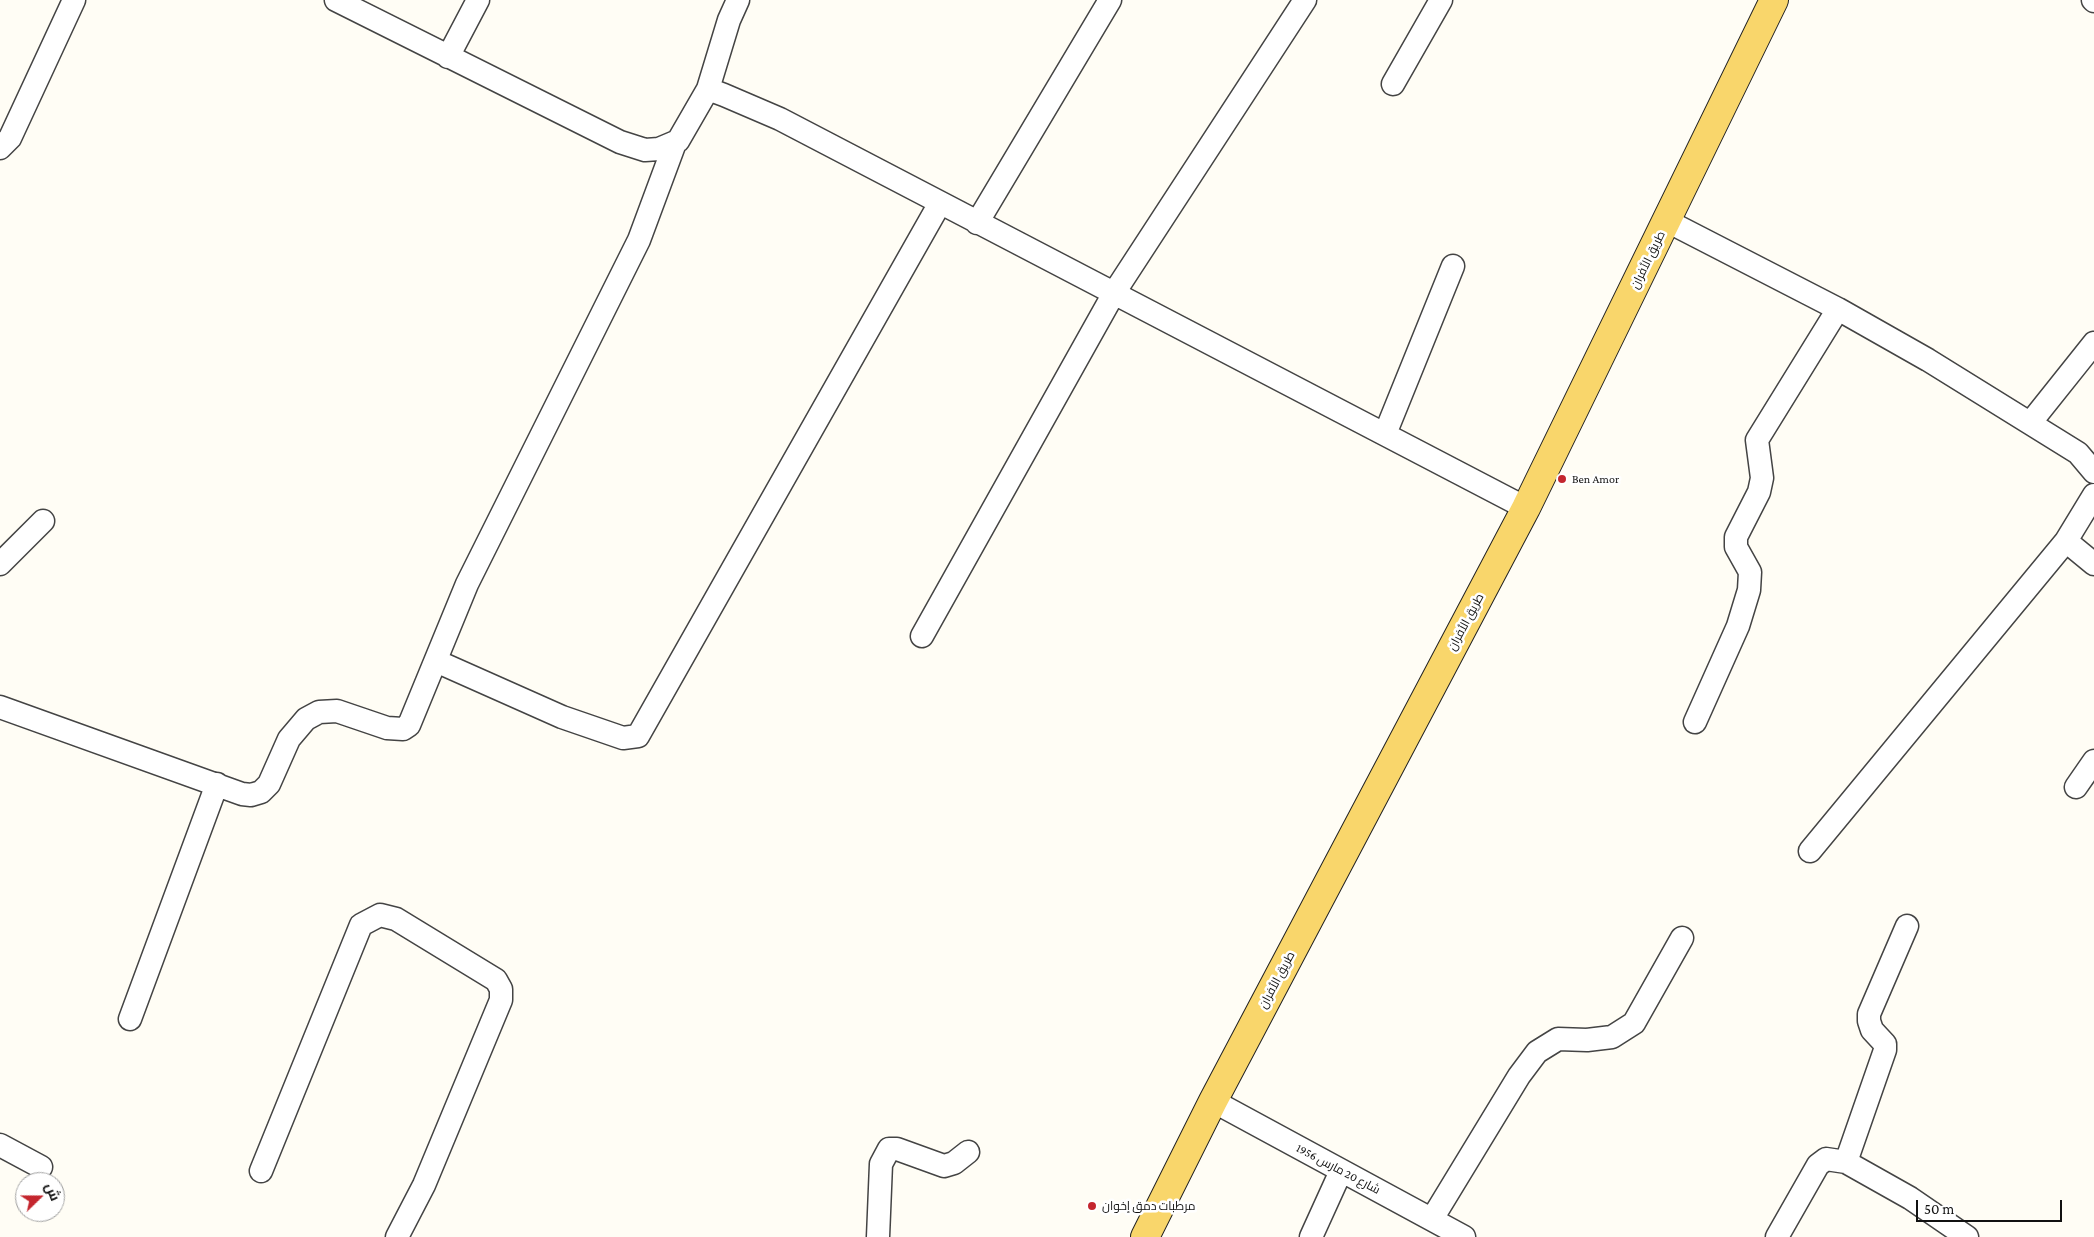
<!DOCTYPE html>
<meta charset="utf-8">
<style>
body{margin:0}
#map{position:relative;width:2094px;height:1237px;overflow:hidden;background:#fffdf5;font-family:"Crimson Pro",Cairo,serif}
canvas{display:block}
.north{position:absolute;left:15px;top:1172px;width:50px;height:50px;box-sizing:border-box;background:#fff;border:1px solid #a0a0a0;border-radius:50%;rotate:68deg;font-size:14px;font-weight:700;line-height:20px;text-align:center;color:#111}
.north::after{content:'';display:block;margin:auto;width:18px;height:22px;background:#c4262e;clip-path:polygon(50% 0,100% 100%,50% 72%,0 100%)}
.scale{position:absolute;left:1916px;top:1200px;width:146px;height:22px;box-sizing:border-box;border:2px solid #111;border-top:0;padding-left:6px;font-size:15px;line-height:18px;white-space:nowrap;color:#111;-webkit-text-stroke:4px #fff;paint-order:stroke}
</style>
<div id="map">
<canvas width="2094" height="1237"></canvas>
<div class="north">ش</div>
<div class="scale">50 m</div>
</div>
<script>
const context = document.querySelector('canvas').getContext('2d');
context.lineJoin = 'round';
function shape(rows) {
  const path = new Path2D();
  for (const r of rows) {
    path.moveTo(r[0], r[1]);
    for (let i = 2; i < r.length; i += 2) path.lineTo(r[i], r[i + 1]);
  }
  return path;
}
function stroke(path, color, width, dash) {
  context.strokeStyle = color;
  context.lineWidth = width;
  context.lineCap = dash ? 'butt' : 'round';
  context.setLineDash(dash || []);
  context.stroke(path);
}
function drawText(font, color, halo, rows, align = 'center') {
  context.font = font + ' "Crimson Pro",Cairo,serif';
  context.lineWidth = 5;
  context.setLineDash([]);
  context.textBaseline = 'middle';
  context.strokeStyle = halo;
  context.fillStyle = color;
  for (const [text, x, y, turn = 0] of rows) {
    context.save();
    context.translate(x, y);
    context.rotate((+turn || 0) * Math.PI / 180);
    context.textAlign = isNaN(turn) ? turn : align;
    if (halo) context.strokeText(text, 0, 0);
    context.fillText(text, 0, 0);
    context.restore();
  }
}
const minor = shape([
 [336,0,620,142,645,150,659,149,678,141,708,89,724,95,780,119,1526,508],
 [2093,0,2094,1],
 [448,57,478,0],
 [1393,84,1441,0],
 [708,89,729,20,738,0],
 [0,148,10,138,74,0],
 [1667,221,1838,309,1928,360,2078,453,2094,472],
 [977,223,1110,0],
 [2031,422,2094,343],
 [1385,434,1453,266],
 [2094,495,2066,541,2094,564],
 [0,564,43,521],
 [922,636,1114,293,1305,0],
 [436,661,562,717,623,738,638,736,940,203],
 [0,707,242,794,251,795,261,792,269,784,289,739,306,719,319,712,337,711,387,728,403,729,409,725,467,584,639,240,675,143],
 [1695,722,1738,626,1749,590,1750,572,1736,547,1736,537,1759,492,1762,478,1757,440,1838,309],
 [2076,787,2094,761],
 [1810,851,2066,541],
 [130,1019,217,784],
 [1213,1101,1464,1237],
 [0,1145,41,1167],
 [1846,1162,1885,1050,1885,1044,1872,1030,1869,1021,1869,1014,1907,926],
 [261,1171,361,925,380,915,396,919,496,980,501,989,501,1000,424,1185,397,1237],
 [1432,1219,1519,1076,1537,1052,1558,1039,1587,1040,1612,1037,1634,1023,1682,938],
 [878,1237,881,1164,889,1149,897,1149,944,1166,954,1163,968,1152],
 [1311,1237,1341,1171],
 [1777,1237,1818,1165,1826,1159,1846,1162,1910,1198,1967,1237]
]);
const major = shape([
 [1145,1237,1213,1101,1526,508,1774,0]
]);
stroke(minor, '#444', 25);
stroke(major, '#222', 30);
stroke(minor, '#fff', 22);
stroke(major, '#f9d66b', 28);
for (const [x, y, r, color] of [
 [1562,479,5,"#c4262e"],
 [1092,1206,5,"#c4262e"]
]) {
  const dot = new Path2D();
  dot.arc(x, y, r, 0, 2 * Math.PI);
  context.fillStyle = color;
  context.fill(dot);
  stroke(dot, '#fff', 2);
}
drawText('12px', '#111', '#fff', [
 ["طريق الأفران",1648,260,-64],
 ["طريق الأفران",1466,622,-62],
 ["طريق الأفران",1277,980,-62],
 ["شارع 20 مارس 1956",1338,1169,28]
]);
drawText('12px', '#111', '#fff', [
 ["Ben Amor",1572,479],
 ["مرطبات دمق إخوان",1102,1206]
], 'left');
</script>
